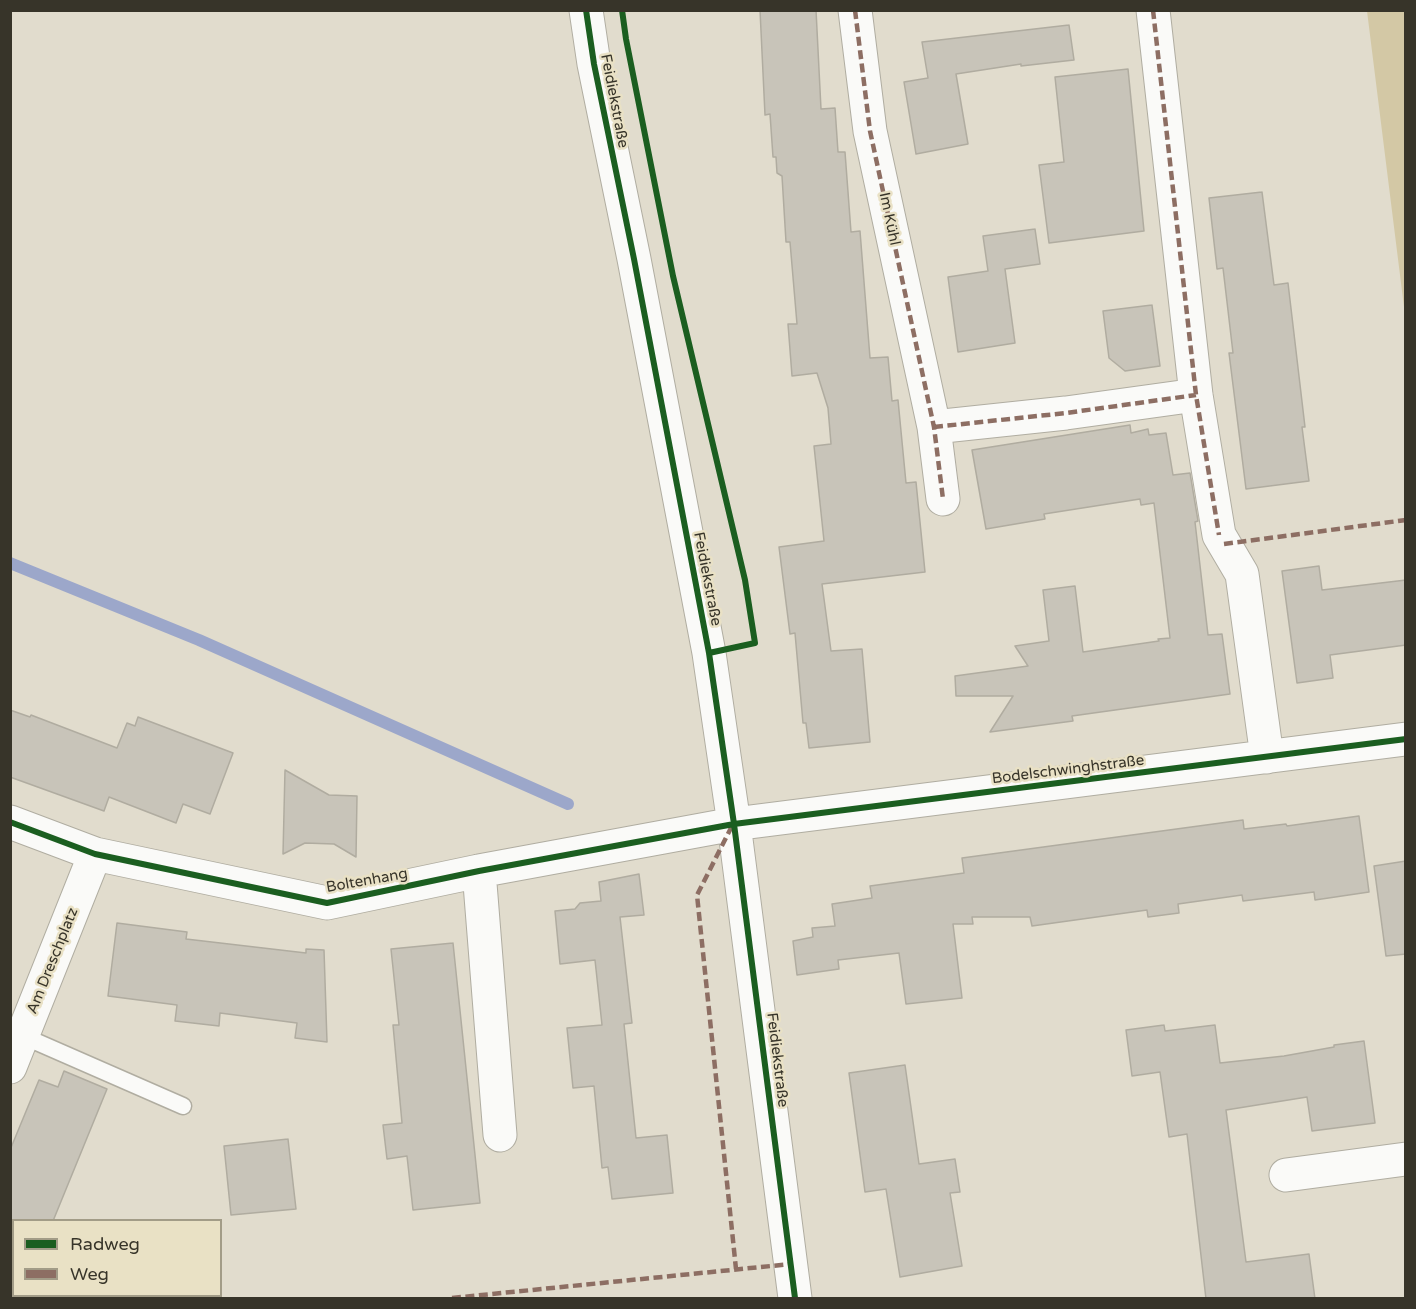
<!DOCTYPE html>
<meta charset="utf-8">
<style>
body{margin:0}
#map{position:relative;width:1416px;height:1309px;overflow:hidden;background:#e1dccd;font-family:"Varela Round",sans-serif}
canvas{display:block}
.frame{position:absolute;inset:0;border:12px solid #373429;pointer-events:none}
.legend{position:absolute;left:12px;top:1219px;width:210px;height:78px;box-sizing:border-box;background:#e9e1c5;border:2px solid #a29c87;margin:0;padding:8px 10px;list-style:none;font-size:18px;color:#373429}
.legend li{display:flex;align-items:center;gap:12px;height:30px}
.legend b{width:30px;border:2px solid #a29c87}
</style>
<div id="map">
<canvas width="1416" height="1309"></canvas>
<div class="frame"></div>
<ul class="legend">
<li><b style="height:8px;background:#1b5e20"></b>Radweg</li>
<li><b style="height:8px;background:#8d6e63"></b>Weg</li>
</ul>
</div>
<script>
const context = document.querySelector('canvas').getContext('2d');
context.lineJoin = 'round';
function fillPath(path, color) {
  context.fillStyle = color;
  context.fill(path, 'evenodd');
}
function shape(rows) {
  const path = new Path2D();
  for (const r of rows) {
    path.moveTo(r[0], r[1]);
    for (let i = 2; i < r.length; i += 2) path.lineTo(r[i], r[i + 1]);
  }
  return path;
}
function stroke(path, color, width, dash) {
  context.strokeStyle = color;
  context.lineWidth = width;
  context.lineCap = dash ? 'butt' : 'round';
  context.setLineDash(dash || []);
  context.stroke(path);
}
function drawText(font, color, halo, rows, align = 'center') {
  context.font = font + ' "Varela Round",sans-serif';
  context.lineWidth = 5;
  context.setLineDash([]);
  context.textBaseline = 'middle';
  context.strokeStyle = halo;
  context.fillStyle = color;
  for (const [text, x, y, turn = 0] of rows) {
    context.save();
    context.translate(x, y);
    context.rotate((+turn || 0) * Math.PI / 180);
    context.textAlign = isNaN(turn) ? turn : align;
    if (halo) context.strokeText(text, 0, 0);
    context.fillText(text, 0, 0);
    context.restore();
  }
}
fillPath(shape([
 [1367,11,1405,11,1405,315]
]), '#d3c8a5');
stroke(shape([
 [10,563,199,640,568,804]
]), '#9ca7ca', 12);
const building = shape([
 [760,10,816,10,821,109,835,108,838,152,845,152,851,232,860,231,870,358,888,357,892,401,898,400,906,483,916,482,925,572,822,584,831,651,862,649,870,742,809,748,806,723,803,723,795,633,790,634,779,547,824,541,814,446,831,444,828,408,817,373,792,376,788,324,797,324,790,242,786,242,782,176,777,173,776,157,773,157,770,114,765,115,760,10],
 [1069,25,1074,60,1021,66,1021,64,956,74,968,144,916,154,904,82,928,78,922,42,1069,25],
 [1128,69,1144,231,1049,243,1039,165,1064,162,1055,77,1128,69],
 [1262,192,1274,285,1288,283,1305,427,1302,427,1309,481,1246,489,1229,353,1233,353,1223,268,1217,269,1209,198,1262,192],
 [1035,229,1040,264,1005,269,1015,343,958,352,948,277,988,271,983,236,1035,229],
 [1152,305,1160,366,1125,371,1109,358,1103,311,1152,305],
 [1130,425,1131,433,1148,429,1149,435,1166,433,1173,475,1190,473,1198,521,1195,522,1208,635,1222,634,1230,694,1072,716,1073,721,990,732,1013,696,956,696,955,676,1028,666,1015,646,1049,641,1043,590,1075,586,1083,652,1159,641,1158,639,1170,638,1154,503,1141,505,1140,499,1044,514,1045,519,986,529,972,450,1130,425],
 [1319,566,1322,590,1406,580,1406,645,1330,655,1333,678,1297,683,1282,571,1319,566],
 [10,710,30,717,31,715,117,748,127,723,135,726,138,717,233,753,210,814,183,804,176,823,109,797,104,811,10,777,10,710],
 [285,770,329,795,357,796,356,857,334,844,305,843,283,854,285,770],
 [1359,816,1369,892,1315,900,1314,892,1243,901,1242,895,1178,904,1179,913,1148,917,1147,910,1032,926,1030,917,972,917,973,924,953,924,962,998,906,1004,899,953,838,960,839,969,797,975,793,941,813,937,812,928,835,926,832,904,872,898,870,886,964,873,962,858,1243,820,1244,829,1286,824,1287,826,1359,816],
 [1406,861,1406,954,1386,956,1374,866,1406,861],
 [639,874,644,915,620,917,632,1023,624,1024,636,1138,667,1135,673,1193,612,1199,608,1167,602,1168,594,1086,573,1088,567,1028,602,1025,595,960,560,964,555,911,575,909,580,903,601,901,599,882,639,874],
 [117,923,187,932,186,939,306,953,306,949,324,950,327,1042,295,1038,297,1023,220,1013,219,1026,175,1021,177,1005,108,996,117,923],
 [453,943,480,1203,413,1210,407,1156,387,1159,383,1125,402,1123,393,1025,399,1025,391,949,453,943],
 [1164,1025,1165,1031,1215,1025,1220,1063,1284,1056,1334,1047,1334,1045,1364,1041,1375,1123,1312,1131,1307,1097,1226,1110,1246,1262,1309,1254,1315,1299,1206,1299,1187,1134,1169,1137,1160,1072,1132,1076,1126,1030,1164,1025],
 [905,1065,919,1164,955,1159,960,1192,950,1193,962,1266,900,1277,886,1189,865,1192,849,1073,905,1065],
 [64,1071,107,1089,53,1221,10,1221,10,1150,39,1080,58,1087,64,1071],
 [288,1139,296,1209,231,1215,224,1146,288,1139]
]);
fillPath(building, '#c8c4b9');
stroke(building, '#b0aca0', 1.5);
const lane = shape([
 [23,1036,183,1106]
]);
const street = shape([
 [586,10,594,64,634,259,709,653,734,824,795,1298],
 [855,10,870,131,934,427,943,499],
 [1153,10,1196,395,1219,535,1242,574,1267,757],
 [934,427,1066,413,1196,395],
 [10,822,95,854,327,903,479,871,734,824,1406,739],
 [479,871,500,1135],
 [10,1067,95,854],
 [1286,1175,1406,1159]
]);
stroke(lane, '#b0ada1', 19);
stroke(street, '#b0ada1', 35);
stroke(lane, '#fafaf8', 16);
stroke(street, '#fafaf8', 33);
stroke(shape([
 [855,10,870,131,934,427,943,499],
 [1153,10,1196,395,1219,535],
 [934,427,1066,413,1196,395],
 [1224,544,1406,520],
 [732,826,697,895,736,1269],
 [452,1298,791,1264]
]), '#8d6e63', 4.5, [9, 4.5]);
stroke(shape([
 [586,10,594,64,634,259,709,653,734,824,795,1298],
 [622,10,626,39,673,276,745,580,755,643,709,653],
 [10,822,95,854,327,903,479,871,734,824,1406,739]
]), '#1b5e20', 6);
drawText('15px', '#373429', '#e9e1c5', [
 ["Feidiekstraße",614,101,79],
 ["Im Kühl",889,219,78],
 ["Feidiekstraße",707,579,79],
 ["Bodelschwinghstraße",1068,770,-7],
 ["Boltenhang",367,881,-10],
 ["Am Dreschplatz",53,961,-68],
 ["Feidiekstraße",777,1060,83]
]);
</script>
